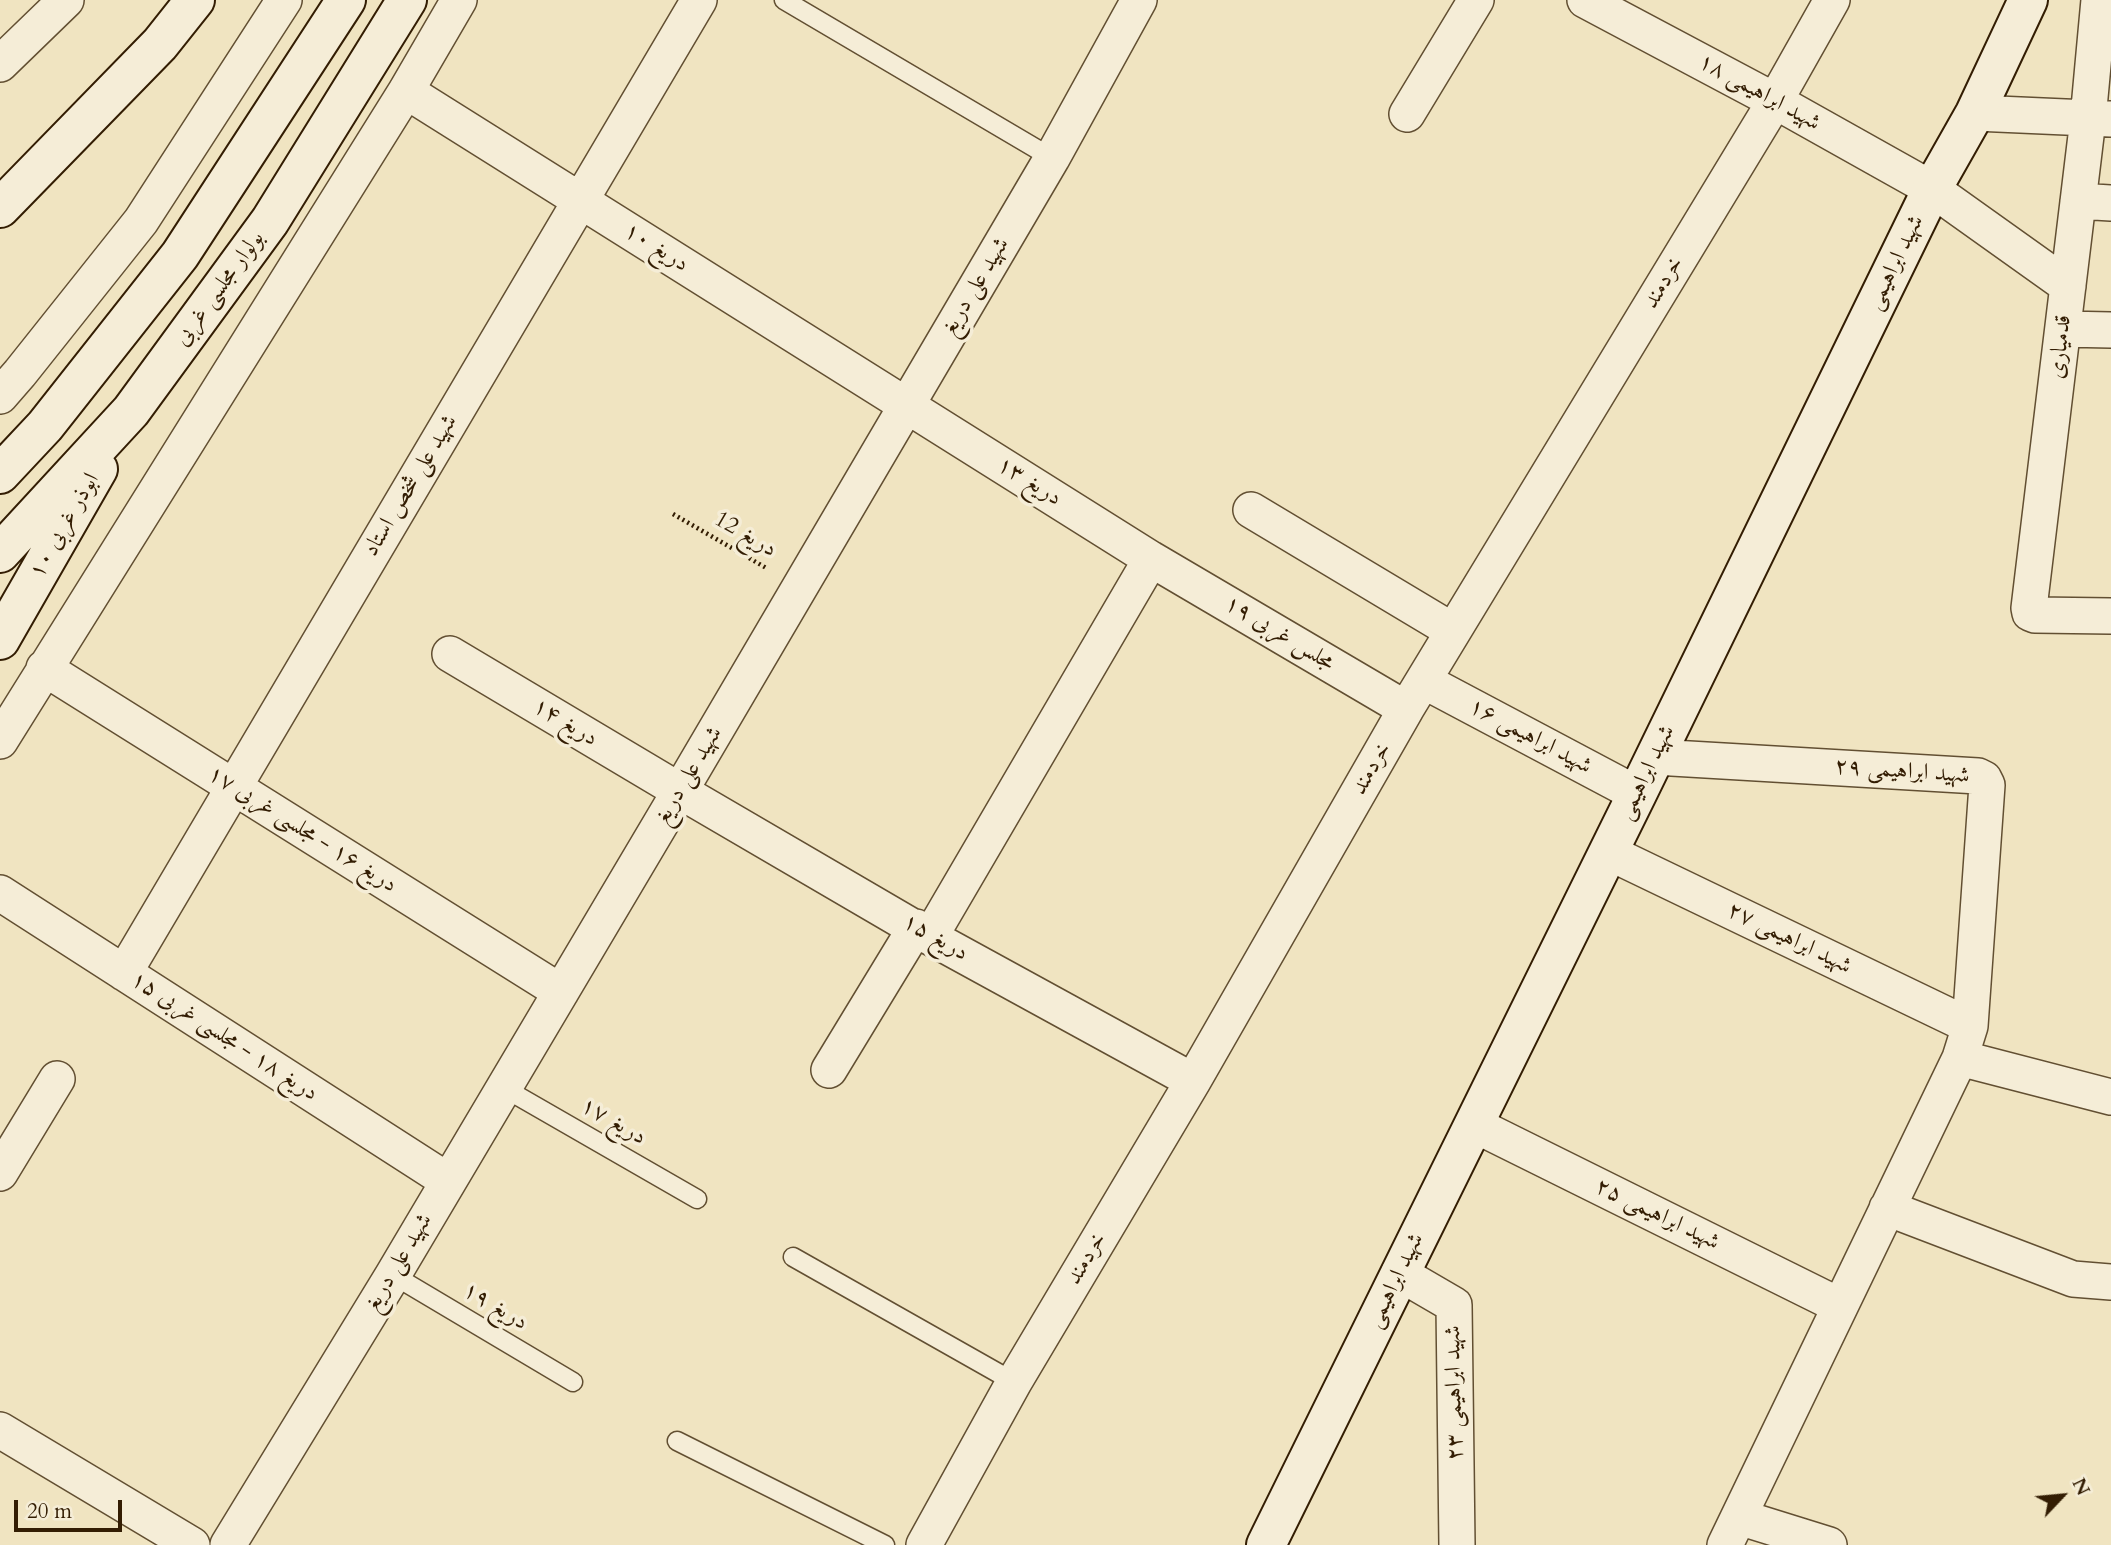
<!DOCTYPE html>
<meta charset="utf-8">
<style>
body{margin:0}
#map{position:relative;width:2111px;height:1545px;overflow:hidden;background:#f0e4c1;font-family:Cardo,serif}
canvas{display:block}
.north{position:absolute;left:2027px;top:1461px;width:70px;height:70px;-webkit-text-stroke:5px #f5edd7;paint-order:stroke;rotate:64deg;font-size:19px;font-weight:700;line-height:28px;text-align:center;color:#331d03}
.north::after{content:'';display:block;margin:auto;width:24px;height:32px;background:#331d03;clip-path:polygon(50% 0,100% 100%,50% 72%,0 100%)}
.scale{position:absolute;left:14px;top:1500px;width:108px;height:32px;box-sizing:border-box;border:4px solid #331d03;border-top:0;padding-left:9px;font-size:21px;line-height:24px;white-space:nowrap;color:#331d03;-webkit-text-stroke:5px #f5edd7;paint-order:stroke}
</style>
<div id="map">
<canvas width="2111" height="1545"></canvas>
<div class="north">N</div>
<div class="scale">20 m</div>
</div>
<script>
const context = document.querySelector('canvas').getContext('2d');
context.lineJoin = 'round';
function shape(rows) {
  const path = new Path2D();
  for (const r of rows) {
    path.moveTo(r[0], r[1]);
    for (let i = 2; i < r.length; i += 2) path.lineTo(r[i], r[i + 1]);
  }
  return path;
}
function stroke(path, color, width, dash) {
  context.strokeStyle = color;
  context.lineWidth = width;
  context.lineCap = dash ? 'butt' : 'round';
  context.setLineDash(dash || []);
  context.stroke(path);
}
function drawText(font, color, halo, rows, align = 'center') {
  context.font = font + ' Cardo,Amiri,serif';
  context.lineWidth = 7;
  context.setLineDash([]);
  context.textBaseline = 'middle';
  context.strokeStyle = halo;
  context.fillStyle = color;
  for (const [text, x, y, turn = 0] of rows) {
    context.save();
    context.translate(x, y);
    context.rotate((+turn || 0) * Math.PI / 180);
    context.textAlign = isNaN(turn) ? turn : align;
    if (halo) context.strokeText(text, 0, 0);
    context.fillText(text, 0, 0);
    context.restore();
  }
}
const lane = shape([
 [784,0,1052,158],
 [504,1088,697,1199],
 [793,1257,1014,1382],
 [393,1275,573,1382],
 [677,1441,885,1545]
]);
const street = shape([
 [1585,0,1775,101,1932,189,2068,286],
 [2099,0,2088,119,2029,608,2030,613,2035,615,2111,616],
 [0,64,66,0],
 [406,91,1151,559,1406,709],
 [1975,113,2111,119],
 [1407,114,1476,0],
 [2078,201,2111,203],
 [2063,329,2111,330],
 [0,396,20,373,141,221,284,0],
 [1251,510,1453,631],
 [450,654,680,791,930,937,1193,1081],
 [44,668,561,992],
 [1424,681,1637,794],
 [0,741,406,91,459,0],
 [1655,757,1978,776,1984,779,1987,785,1970,1026,1960,1058,1725,1545],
 [1608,852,1970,1026],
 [0,893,448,1181],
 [930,937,1151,559],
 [124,973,699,0],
 [1960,1058,2111,1097],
 [829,1070,916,927],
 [1473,1124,1840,1306],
 [0,1173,57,1079],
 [1887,1208,2073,1279,2111,1282],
 [1399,1273,1454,1305,1457,1545],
 [0,1430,192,1545],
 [1739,1517,1829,1545],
 [228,1545,393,1275,680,791,1052,158,1139,0],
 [924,1545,1014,1382,1193,1081,1406,709,1775,101,1832,0]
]);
const secondary = shape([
 [0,208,160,44,195,0],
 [0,474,45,426,180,255,346,0],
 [0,553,131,411,270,221,407,0],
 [0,640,98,469],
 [1266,1545,1637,794,1932,189,1975,113,2028,0]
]);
stroke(lane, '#624f32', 21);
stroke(street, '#624f32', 38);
stroke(secondary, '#331d03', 42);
stroke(shape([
 [673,514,768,569]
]), '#331d03', 4.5, [2, 3.5]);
stroke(lane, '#f5edd7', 18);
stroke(street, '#f5edd7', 35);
stroke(secondary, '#f5edd7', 38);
drawText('23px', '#331d03', '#f5edd7', [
 ["شهید ابراهیمی ۱۸",1759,93,29],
 ["دریغ ۱۰",656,248,32],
 ["شهید ابراهیمی",1896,263,-64],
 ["خردمند",1664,283,-59],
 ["شهید علی دریغ",976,287,-59],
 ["بولوار مجلسی غربی",220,289,-54],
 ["قدمیاری",2061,347,-83],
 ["دریغ ۱۳",1029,482,32],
 ["شهید علی شخص استاد",411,486,-59],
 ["ابوذر غربی ۱۰",65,526,-60],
 ["دریغ 12",745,535,30],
 ["مجلس غربی ۱۹",1279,634,31],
 ["دریغ ۱۴",565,723,31],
 ["شهید ابراهیمی ۱۶",1530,737,28],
 ["خردمند",1372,769,-60],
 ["شهید ابراهیمی ۲۹",1902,772,4],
 ["شهید ابراهیمی",1647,773,-64],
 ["شهید علی دریغ",689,776,-59],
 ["دریغ ۱۶ - مجلسی غربی ۱۷",302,830,32],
 ["دریغ ۱۵",935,938,30],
 ["شهید ابراهیمی ۲۷",1789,939,26],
 ["دریغ ۱۸ - مجلسی غربی ۱۵",224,1037,33],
 ["دریغ ۱۷",613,1122,30],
 ["شهید ابراهیمی ۲۵",1657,1215,26],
 ["خردمند",1087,1259,-59],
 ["شهید علی دریغ",399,1263,-59],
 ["شهید ابراهیمی",1396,1281,-64],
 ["دریغ ۱۹",495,1307,31],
 ["شهید ابراهیمی ۲۳",1455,1393,-91]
]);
</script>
